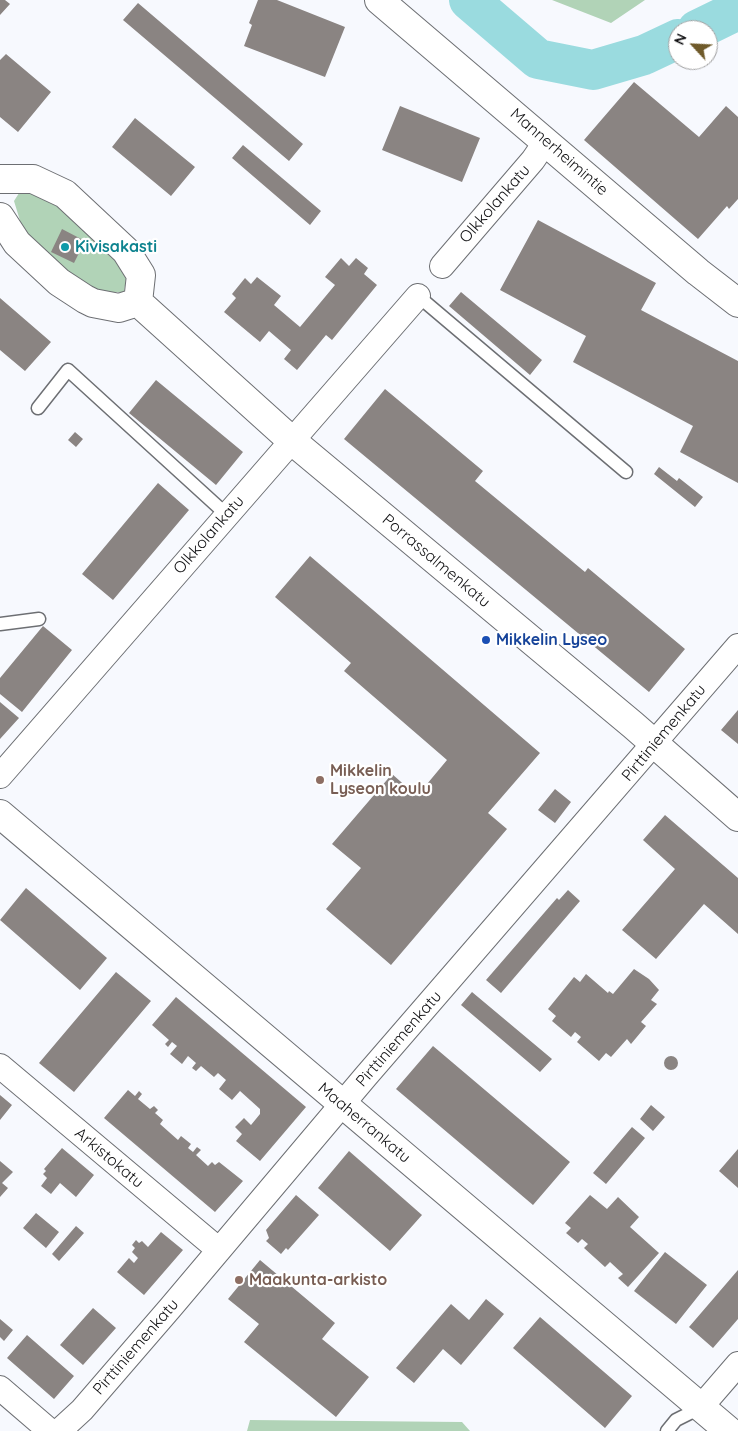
<!DOCTYPE html>
<style>
body{margin:0}
#map{position:relative;width:738px;height:1431px;overflow:hidden;background:#f7f9fe;font-family:Quicksand,sans-serif}
canvas{display:block}
.north{position:absolute;left:668px;top:20px;width:50px;height:50px;box-sizing:border-box;background:#fff;border:1px solid #a0a0a1;border-radius:50%;rotate:295deg;font-size:14px;font-weight:700;line-height:20px;text-align:center;color:#111113}
.north::after{content:'';display:block;margin:auto;width:18px;height:22px;background:#6f5a2a;clip-path:polygon(50% 0,100% 100%,50% 72%,0 100%)}
</style>
<div id="map">
<canvas width="738" height="1431"></canvas>
<div class="north">N</div>
</div>
<script>
const context = document.querySelector('canvas').getContext('2d');
context.lineJoin = 'round';
function fillPath(path, color) {
  context.fillStyle = color;
  context.fill(path, 'evenodd');
}
function shape(rows) {
  const path = new Path2D();
  for (const r of rows) {
    if (r.length === 3) {
      path.moveTo(r[0] + r[2], r[1]);
      path.arc(r[0], r[1], r[2], 0, 2 * Math.PI);
      continue;
    }
    path.moveTo(r[0], r[1]);
    for (let i = 2; i < r.length; i += 2) path.lineTo(r[i], r[i + 1]);
  }
  return path;
}
function stroke(path, color, width, dash) {
  context.strokeStyle = color;
  context.lineWidth = width;
  context.lineCap = dash ? 'butt' : 'round';
  context.setLineDash(dash || []);
  context.stroke(path);
}
function drawText(font, color, halo, rows, align = 'center') {
  context.font = font + ' Quicksand,sans-serif';
  context.lineWidth = 4.5;
  context.setLineDash([]);
  context.textBaseline = 'middle';
  context.strokeStyle = halo;
  context.fillStyle = color;
  for (const [text, x, y, turn = 0] of rows) {
    context.save();
    context.translate(x, y);
    context.rotate((+turn || 0) * Math.PI / 180);
    context.textAlign = isNaN(turn) ? turn : align;
    if (halo) context.strokeText(text, 0, 0);
    context.fillText(text, 0, 0);
    context.restore();
  }
}
fillPath(shape([
 [552,0,645,0,611,23],
 [34,189,56,204,121,264,126,279,124,292,108,292,86,286,39,249,21,224,14,201,21,190],
 [250,1420,462,1422,470,1431,247,1431]
]), '#b1d3b7');
stroke(shape([
 [469,0,538,59,593,70,644,55,678,39],
 [697,30,738,10]
]), '#9adbdf', 40);
fillPath(shape([
 [0,0,5,0,10,4,0,15],
 [258,0,277,0,345,27,325,77,244,46,252,25,249,23],
 [138,3,303,144,289,161,123,20],
 [6,54,51,92,18,132,0,117,0,60],
 [634,82,699,137,726,106,738,117,738,199,729,209,727,206,698,239,584,140],
 [400,106,480,138,462,182,382,150],
 [135,118,195,167,171,196,112,147],
 [243,145,321,211,310,225,232,158],
 [538,220,656,283,641,310,738,361,738,483,680,452,693,426,573,362,586,336,500,290],
 [62,229,85,241,74,263,51,252],
 [341,258,349,266,356,258,368,268,364,274,377,285,332,340,326,335,297,370,284,359,291,350,269,331,260,342,224,312,236,298,232,294,245,278,251,284,257,277,281,296,274,305,300,327,335,285,325,277],
 [461,292,542,360,530,375,449,306],
 [0,298,51,342,25,371,0,350],
 [156,380,243,452,216,485,129,413],
 [385,389,483,471,475,481,585,572,588,568,685,649,649,692,344,439],
 [75,432,83,439,76,447,68,440],
 [659,467,677,481,679,478,703,497,695,507,654,474],
 [158,483,189,510,113,600,82,574],
 [310,556,540,753,488,813,507,829,391,965,326,909,361,868,332,844,392,774,417,796,447,760,344,671,351,663,275,597],
 [43,626,72,650,22,712,0,694,0,678],
 [0,702,19,718,0,739],
 [738,710,738,744,721,730],
 [555,789,571,802,555,823,538,810],
 [665,815,738,878,738,934,704,904,656,959,622,930,675,869,643,840],
 [26,888,107,958,80,990,0,920],
 [568,890,580,901,501,993,486,980,557,898,559,900],
 [634,969,649,979,659,990,651,1000,657,1004,641,1022,646,1026,631,1044,627,1039,611,1057,606,1053,599,1061,577,1042,581,1037,575,1032,571,1037,552,1021,556,1016,548,1009,574,977,580,982,586,974,608,993,609,991,613,994],
 [116,972,151,1001,74,1092,39,1063],
 [472,992,552,1059,540,1072,461,1005],
 [176,997,306,1107,260,1161,236,1141,242,1134,235,1127,244,1118,251,1125,260,1114,260,1109,240,1091,232,1100,219,1089,226,1080,218,1073,214,1077,201,1066,196,1071,192,1068,196,1063,188,1056,182,1064,170,1054,177,1046,172,1042,168,1047,165,1044,169,1040,152,1025],
 [433,1046,570,1162,533,1205,396,1089],
 [671,1063,7],
 [128,1090,135,1096,139,1091,142,1094,138,1099,150,1109,154,1106,158,1110,155,1113,163,1120,160,1124,178,1140,181,1136,191,1144,188,1148,193,1152,197,1147,201,1150,196,1155,208,1166,212,1162,215,1165,219,1162,243,1181,215,1212,104,1118],
 [0,1095,12,1105,0,1120],
 [651,1105,665,1117,653,1131,640,1119],
 [632,1127,645,1138,606,1184,593,1173],
 [62,1148,94,1175,76,1197,60,1183,51,1194,41,1186,47,1178,43,1174,46,1171,44,1169],
 [738,1149,738,1188,719,1171],
 [349,1151,422,1215,390,1251,318,1188],
 [0,1161,13,1172,2,1183,8,1188,0,1197],
 [296,1195,319,1215,288,1250,286,1248,281,1254,266,1241,269,1238,266,1230],
 [590,1195,607,1209,618,1197,639,1217,630,1227,659,1253,628,1287,618,1278,623,1274,610,1262,605,1267,584,1248,588,1244,582,1239,578,1243,566,1233,571,1228,565,1223],
 [36,1213,59,1232,46,1248,23,1228],
 [76,1226,84,1233,59,1261,52,1254],
 [161,1232,183,1250,144,1295,117,1272,129,1258,134,1263,138,1258,132,1252,135,1248,132,1245,136,1240,139,1243,142,1241,148,1247],
 [665,1252,707,1285,676,1324,634,1291],
 [260,1260,335,1323,322,1339,369,1377,336,1417,244,1342,259,1324,228,1299],
 [738,1270,738,1319,713,1348,689,1327],
 [486,1299,504,1314,461,1365,443,1349,414,1383,396,1368,451,1304,469,1320],
 [93,1308,116,1328,83,1365,60,1345],
 [540,1317,632,1396,605,1428,513,1348],
 [0,1319,13,1330,4,1341,0,1337],
 [27,1335,74,1376,54,1399,7,1358]
]), '#8a8482');
const lane = shape([
 [418,296,626,472],
 [38,408,68,370,227,515],
 [0,624,39,619],
 [667,1431,676,1420,700,1408]
]);
const street = shape([
 [442,266,533,160,546,141],
 [0,776,418,296],
 [0,1066,219,1250],
 [0,1388,50,1431],
 [700,1408,738,1364],
 [59,1431,82,1410,171,1307,366,1076,738,646]
]);
const secondary = shape([
 [379,0,698,272,738,303],
 [0,179,33,179,65,194,126,251,141,275,138,302],
 [0,217,17,243,59,282,85,299,93,303,119,308,138,302],
 [138,302,291,440,633,725,738,817],
 [0,814,729,1431]
]);
stroke(lane, '#6d6f73', 15);
stroke(street, '#6d6f73', 26);
stroke(secondary, '#6d6f73', 30);
stroke(lane, '#fff', 12);
stroke(street, '#fff', 24);
stroke(secondary, '#fff', 28);
for (const [x, y, r, color] of [
 [65,247,5,"#0f9aa8"],
 [486,640,5,"#1a4fb4"],
 [320,780,5,"#8d6e63"],
 [239,1280,5,"#8d6e63"]
]) {
  const dot = new Path2D();
  dot.arc(x, y, r, 0, 2 * Math.PI);
  context.fillStyle = color;
  context.fill(dot);
  stroke(dot, '#fff', 2);
}
drawText('16px', '#111113', '#fff', [
 ["Mannerheimintie",559,152,41],
 ["Olkkolankatu",495,204,-49],
 ["Olkkolankatu",209,535,-49],
 ["Porrassalmenkatu",436,561,40],
 ["Pirttiniemenkatu",664,733,-50],
 ["Pirttiniemenkatu",399,1039,-49],
 ["Maaherrankatu",364,1123,40],
 ["Arkistokatu",109,1158,40],
 ["Pirttiniemenkatu",136,1347,-49]
]);
drawText('bold 16px', '#0d838f', '#fff', [
 ["Kivisakasti",75,247]
], 'left');
drawText('bold 16px', '#164399', '#fff', [
 ["Mikkelin Lyseo",496,640]
], 'left');
drawText('bold 16px', '#785e54', '#fff', [
 ["Mikkelin",330,771],
 ["Lyseon koulu",330,789],
 ["Maakunta-arkisto",249,1280]
], 'left');
</script>
